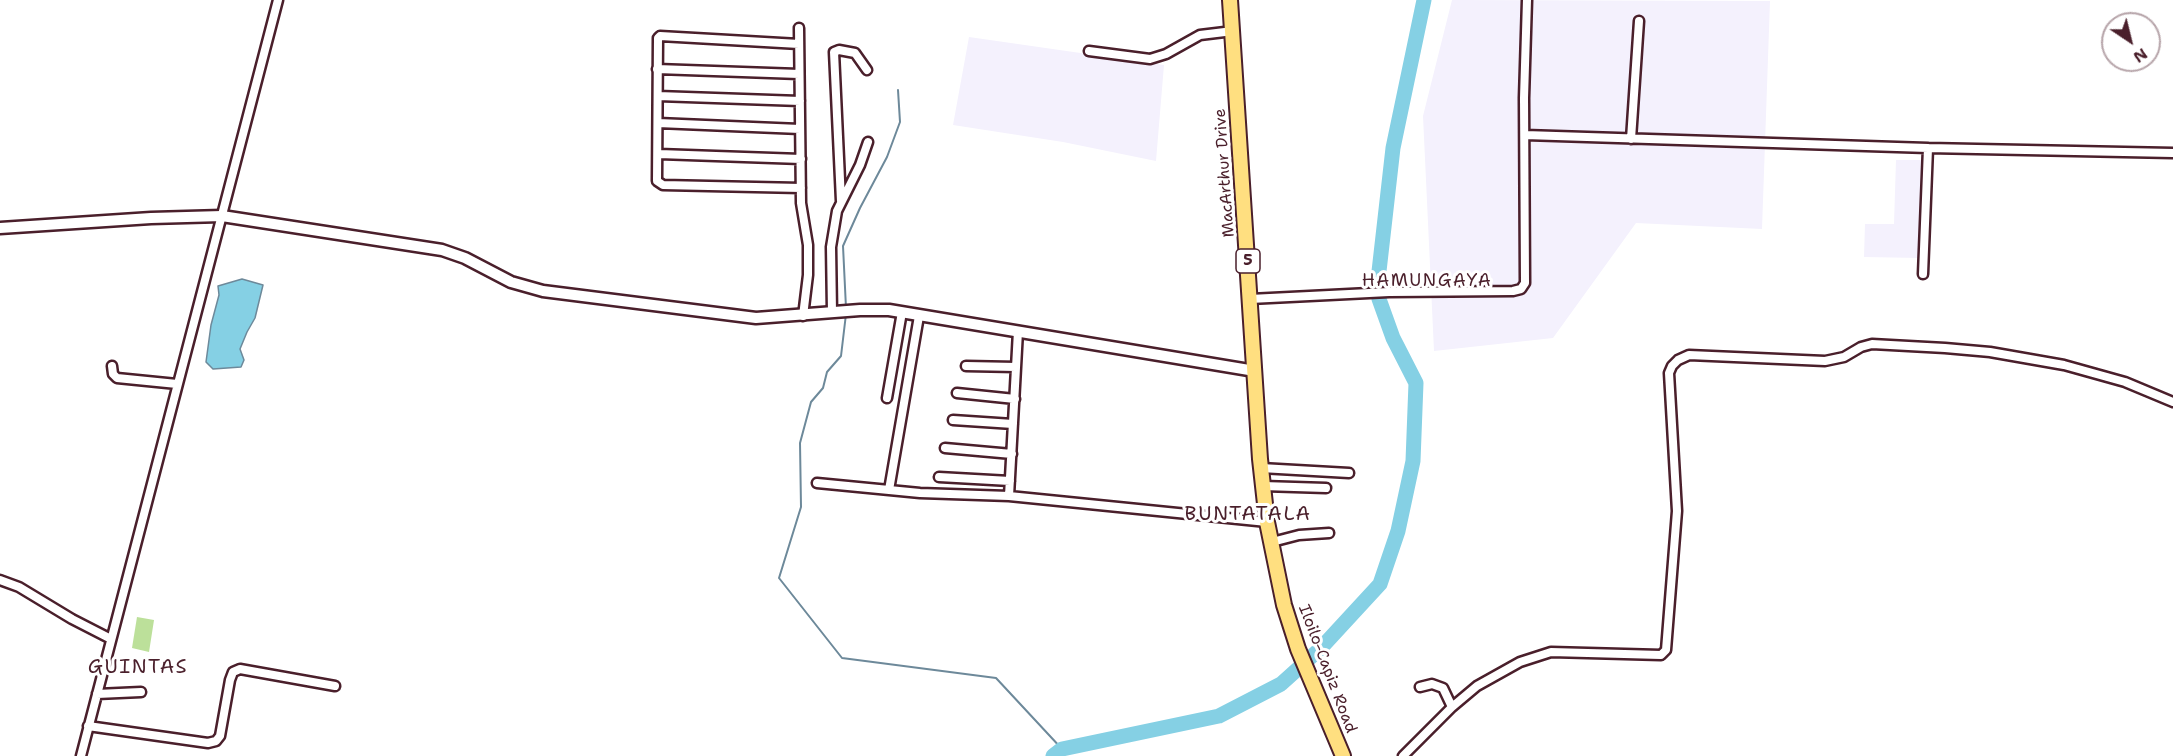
<!DOCTYPE html>
<style>
body{margin:0}
#map{position:relative;width:2173px;height:756px;overflow:hidden;background:#fff;font-family:"Shantell Sans",sans-serif}
canvas{display:block}
.north{position:absolute;left:2101px;top:12px;width:60px;height:60px;box-sizing:border-box;background:#fff;border:2px solid #b7a5aa;border-radius:50%;rotate:145deg;font-size:16px;font-weight:700;line-height:24px;text-align:center;color:#4a1f2b}
.north::after{content:'';display:block;margin:auto;width:21px;height:27px;background:#4a1f2b;clip-path:polygon(50% 0,100% 100%,50% 72%,0 100%)}
</style>
<div id="map">
<canvas width="2173" height="756"></canvas>
<div class="north">N</div>
</div>
<script>
const context = document.querySelector('canvas').getContext('2d');
context.lineJoin = 'round';
function fillPath(path, color) {
  context.fillStyle = color;
  context.fill(path, 'evenodd');
}
function shape(rows) {
  const path = new Path2D();
  for (const r of rows) {
    path.moveTo(r[0], r[1]);
    for (let i = 2; i < r.length; i += 2) path.lineTo(r[i], r[i + 1]);
  }
  return path;
}
function stroke(path, color, width, dash) {
  context.strokeStyle = color;
  context.lineWidth = width;
  context.lineCap = dash ? 'butt' : 'round';
  context.setLineDash(dash || []);
  context.stroke(path);
}
function drawText(font, color, halo, rows, align = 'center') {
  context.font = font + ' "Shantell Sans",sans-serif';
  context.lineWidth = 6;
  context.setLineDash([]);
  context.textBaseline = 'middle';
  context.strokeStyle = halo;
  context.fillStyle = color;
  for (const [text, x, y, turn = 0] of rows) {
    context.save();
    context.translate(x, y);
    context.rotate((+turn || 0) * Math.PI / 180);
    context.textAlign = isNaN(turn) ? turn : align;
    if (halo) context.strokeText(text, 0, 0);
    context.fillText(text, 0, 0);
    context.restore();
  }
}
fillPath(shape([
 [1452,0,1770,1,1762,229,1636,223,1553,338,1434,351,1423,116],
 [969,37,1164,65,1156,161,1063,142,953,125],
 [1896,160,1922,160,1920,258,1864,257,1865,224,1894,224]
]), '#f4f1fd');
fillPath(shape([
 [137,617,154,620,149,652,132,648]
]), '#bce09a');
const water = shape([
 [242,279,263,285,255,318,247,332,240,349,244,360,241,367,213,369,206,362,211,325,219,295,218,286,242,279]
]);
fillPath(water, '#85d0e4');
stroke(water, '#6d899a', 1.5);
stroke(shape([
 [846,308,843,246,860,208,887,157,900,122,898,90],
 [846,314,841,356,827,372,823,388,811,402,800,443,801,507,779,578,842,658,996,678,1062,749]
]), '#6d899a', 2);
stroke(shape([
 [1378,280,1393,148,1424,0],
 [1053,756,1062,749,1219,716,1281,684,1321,648,1380,584,1398,531,1413,461,1416,383,1393,338,1379,299]
]), '#85d0e4', 15);
const minor = shape([
 [799,28,801,203,808,245,808,275,803,316],
 [799,44,660,36,658,38,657,181,663,185,801,188],
 [1089,51,1150,59,1166,54,1200,35,1233,31],
 [657,69,799,74],
 [658,96,800,101],
 [658,123,800,129],
 [1525,135,1928,148,2173,153],
 [1631,139,1639,21],
 [659,154,801,159],
 [841,201,834,52,839,50,855,53,867,70],
 [1923,274,1928,148],
 [1250,299,1389,292,1513,291,1521,289,1525,283,1524,98,1527,0],
 [832,312,831,247,837,211,860,165,868,142],
 [112,366,113,374,117,378,177,384],
 [966,366,1016,367],
 [957,393,1015,399],
 [887,398,902,312],
 [953,420,1013,424],
 [945,448,1012,454],
 [1261,468,1349,473],
 [939,477,1010,481],
 [817,483,920,493,1009,496,1267,522],
 [1263,486,1326,488],
 [889,490,919,316],
 [1009,496,1018,331],
 [1272,542,1299,535,1329,533],
 [0,580,19,587,72,619,111,639],
 [1420,687,1432,684,1443,688,1452,707],
 [97,694,141,692],
 [88,726,208,743,216,741,220,736,230,680,233,672,240,669,335,686],
 [81,756,278,0],
 [1403,756,1452,707,1477,686,1520,662,1551,652,1661,655,1666,650,1677,511,1669,373,1672,366,1678,360,1689,355,1825,361,1844,357,1861,347,1872,344,1945,348,1990,352,2064,365,2125,382,2173,402]
]);
const tertiary = shape([
 [0,228,151,218,222,216,442,250,465,258,511,282,543,291,756,318,860,310,889,310,1255,371]
]);
const primary = shape([
 [1230,0,1260,459,1267,522,1284,605,1298,649,1343,756]
]);
stroke(minor, '#4a1f2b', 13);
stroke(tertiary, '#4a1f2b', 15);
stroke(primary, '#4a1f2b', 18);
stroke(minor, '#fff', 8);
stroke(tertiary, '#fff', 10);
stroke(primary, '#ffdf80', 14);
for (const [x, y, w] of [
 [1248,261,24]
]) {
  const box = new Path2D();
  box.roundRect(x - w / 2, y - 12, w, 24, 4.5);
  context.fillStyle = '#fff';
  context.fill(box);
  stroke(box, '#4a1f2b', 1.5);
}
drawText('bold 15px', '#4a1f2b', null, [
 ["5",1248,261]
]);
drawText('16px', '#4a1f2b', '#fff', [
 ["MacArthur Drive",1225,173,-94],
 ["Iloilo-Capiz Road",1327,669,69]
]);
context.letterSpacing = '1.5px';
drawText('18px', '#4a1f2b', '#fff', [
 ["HAMUNGAYA",1427,281]
]);
context.letterSpacing = '0px';
context.letterSpacing = '1.5px';
drawText('20px', '#4a1f2b', '#fff', [
 ["BUNTATALA",1248,515],
 ["GUINTAS",138,668]
]);
context.letterSpacing = '0px';
</script>
